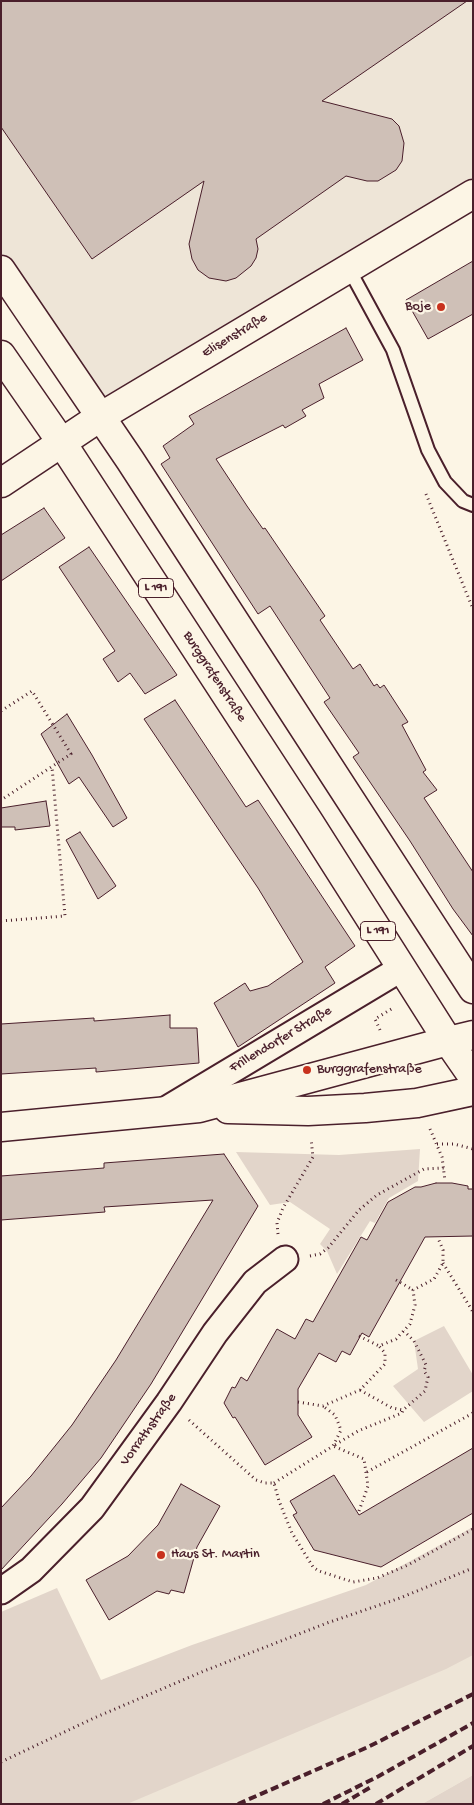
<!DOCTYPE html>
<meta charset="utf-8">
<style>
body{margin:0}
#map{position:relative;width:474px;height:1805px;overflow:hidden;background:#fcf5e5;font-family:"Gochi Hand",sans-serif}
canvas{display:block}
.frame{position:absolute;inset:0;border:2px solid #4a1f2b;pointer-events:none}
</style>
<div id="map">
<canvas width="474" height="1805"></canvas>
<div class="frame"></div>
</div>
<script>
const context = document.querySelector('canvas').getContext('2d');
context.lineJoin = 'round';
function fillPath(path, color) {
  context.fillStyle = color;
  context.fill(path, 'evenodd');
}
function shape(rows) {
  const path = new Path2D();
  for (const r of rows) {
    path.moveTo(r[0], r[1]);
    for (let i = 2; i < r.length; i += 2) path.lineTo(r[i], r[i + 1]);
  }
  return path;
}
function stroke(path, color, width, dash) {
  context.strokeStyle = color;
  context.lineWidth = width;
  context.lineCap = dash ? 'butt' : 'round';
  context.setLineDash(dash || []);
  context.stroke(path);
}
function drawText(font, color, halo, rows, align = 'center') {
  context.font = font + ' "Gochi Hand",sans-serif';
  context.lineWidth = 4.5;
  context.setLineDash([]);
  context.textBaseline = 'middle';
  context.strokeStyle = halo;
  context.fillStyle = color;
  for (const [text, x, y, turn = 0] of rows) {
    context.save();
    context.translate(x, y);
    context.rotate((+turn || 0) * Math.PI / 180);
    context.textAlign = isNaN(turn) ? turn : align;
    if (halo) context.strokeText(text, 0, 0);
    context.fillText(text, 0, 0);
    context.restore();
  }
}
fillPath(shape([
 [1,1,473,1,473,191,104,407,1,260],
 [473,1590,473,1775,422,1804,1,1804]
]), '#eee5d7');
fillPath(shape([
 [420,1149,418,1181,389,1198,375,1223,370,1221,337,1274,327,1251,320,1244,330,1229,290,1202,270,1205,236,1152,339,1155],
 [444,1326,473,1375,473,1391,424,1422,393,1386,418,1369,414,1341],
 [473,1527,473,1655,446,1669,127,1804,1,1804,1,1612,57,1588,101,1680,192,1645,366,1585],
 [473,1775,473,1804,422,1804]
]), '#e2d5ca');
const building = shape([
 [1,1,467,1,322,101,392,119,399,126,404,143,402,161,396,170,378,181,367,181,346,176,256,239,258,249,256,258,251,266,236,278,226,281,209,278,198,270,192,259,189,244,204,181,92,259,1,127,1,1],
 [473,261,473,314,428,339,406,300,473,261],
 [346,328,363,360,319,384,324,398,302,410,306,416,285,428,283,425,216,459,247,506,263,529,265,528,325,616,320,620,353,669,360,664,374,686,377,684,380,688,384,685,408,722,402,725,426,770,423,772,437,790,424,798,473,872,473,936,453,909,410,841,353,757,359,753,324,702,330,698,270,606,258,614,161,464,170,458,163,446,194,424,189,416,346,328],
 [44,508,65,538,1,581,1,535,44,508],
 [89,547,177,675,145,694,130,673,118,682,103,659,115,651,59,567,89,547],
 [175,700,246,807,258,800,355,946,325,967,335,983,238,1047,214,1003,245,983,250,991,268,986,303,962,258,888,144,719,175,700],
 [67,714,92,755,127,818,113,827,79,777,69,784,41,734,67,714],
 [46,801,50,826,15,830,15,827,1,827,1,808,46,801],
 [80,832,116,886,98,899,66,840,80,832],
 [170,1015,170,1028,197,1028,199,1063,96,1072,96,1068,1,1074,1,1024,94,1018,94,1021,170,1015],
 [224,1154,258,1206,151,1384,101,1458,62,1504,1,1570,1,1508,31,1476,72,1425,116,1360,213,1200,104,1207,105,1212,1,1220,1,1176,104,1168,104,1163,224,1154],
 [436,1183,452,1183,468,1186,468,1189,473,1189,473,1236,425,1237,369,1337,362,1333,350,1355,342,1351,336,1362,319,1353,298,1389,298,1415,312,1437,265,1465,235,1417,233,1418,224,1403,232,1387,235,1388,241,1377,247,1381,277,1329,295,1339,306,1319,313,1322,361,1237,367,1240,388,1202,415,1187,421,1187,436,1183],
 [473,1448,473,1513,381,1567,314,1550,293,1515,297,1513,290,1501,334,1475,359,1515,473,1448],
 [181,1484,220,1506,197,1547,184,1593,171,1590,169,1594,157,1591,109,1620,86,1580,128,1556,158,1525,181,1484]
]);
fillPath(building, '#cfc0b7');
stroke(building, '#4a1f2b', 1);
const service = shape([
 [349,269,393,350,428,450,445,482,463,501,473,505]
]);
const minor = shape([
 [162,1112,402,968],
 [1,1591,31,1570,92,1508,169,1402,215,1333,255,1282,285,1259]
]);
const tertiary = shape([
 [1,483,100,417,473,194],
 [228,1109,308,1111,365,1108,417,1103,473,1091],
 [1,1127,199,1108,448,1041]
]);
const primary = shape([
 [1,270,130,460,473,989],
 [1,355,62,443,309,822,448,1041,473,1077],
 [448,1041,473,1035]
]);
stroke(service, '#4a1f2b', 16);
stroke(minor, '#4a1f2b', 29);
stroke(tertiary, '#4a1f2b', 31);
stroke(primary, '#4a1f2b', 31);
stroke(shape([
 [426,494,473,609],
 [1,711,32,691,71,754,1,800],
 [1,921,65,916,52,767],
 [380,1030,375,1019,393,1008],
 [430,1129,442,1157,445,1181],
 [437,1144,454,1144,473,1149],
 [278,1234,277,1223,283,1208,313,1157,311,1139],
 [310,1256,320,1254,328,1248,359,1210,377,1195,424,1169,444,1168],
 [443,1263,473,1312],
 [396,1280,413,1290],
 [359,1336,379,1346],
 [360,1390,392,1408,403,1410],
 [298,1402,323,1406,360,1390,385,1364,385,1353,379,1346,396,1339,410,1324,415,1305,413,1290,434,1279,443,1263,443,1250,438,1238],
 [189,1420,256,1480,265,1483,274,1483,279,1501,292,1533,313,1567,319,1571,353,1582,377,1578,408,1565,473,1529],
 [367,1472,473,1413],
 [274,1483,333,1446,341,1430,335,1415,323,1406],
 [359,1511,368,1486,364,1459,333,1446,358,1431,402,1413,403,1410,425,1391,428,1377,424,1371,426,1365,414,1341,404,1331],
 [1,1762,94,1718,204,1671,327,1623,400,1598,473,1568]
]), '#4a1f2b', 3, [1, 4]);
stroke(service, '#fcf5e5', 12);
stroke(minor, '#fcf5e5', 25);
stroke(tertiary, '#fcf5e5', 28);
stroke(primary, '#fcf5e5', 28);
stroke(shape([
 [238,1804,368,1747,473,1694],
 [323,1804,379,1776,473,1723],
 [342,1804,371,1787],
 [376,1804,473,1746]
]), '#4a1f2b', 4, [8, 4]);
for (const [x, y, r, color] of [
 [441,307,5,"#c8321e"],
 [307,1070,5,"#c8321e"],
 [161,1555,5,"#c8321e"]
]) {
  const dot = new Path2D();
  dot.arc(x, y, r, 0, 2 * Math.PI);
  context.fillStyle = color;
  context.fill(dot);
  stroke(dot, '#fcf5e5', 2);
}
for (const [x, y, w] of [
 [156,588,35],
 [378,931,35]
]) {
  const box = new Path2D();
  box.roundRect(x - w / 2, y - 9.5, w, 19, 4);
  context.fillStyle = '#fcf5e5';
  context.fill(box);
  stroke(box, '#4a1f2b', 1);
}
drawText('bold 12px', '#4a1f2b', null, [
 ["L 191",156,588],
 ["L 191",378,931]
]);
drawText('14px', '#4a1f2b', '#fcf5e5', [
 ["Boje",431,307,"right"],
 ["Burggrafenstraße",317,1070],
 ["Haus St. Martin",171,1555]
], 'left');
drawText('14px', '#4a1f2b', '#fcf5e5', [
 ["Elisenstraße",235,336,-31],
 ["Burggrafenstraße",214,677,57],
 ["Frillendorfer Straße",281,1040,-31],
 ["Vorrathstraße",149,1430,-54]
]);
</script>
